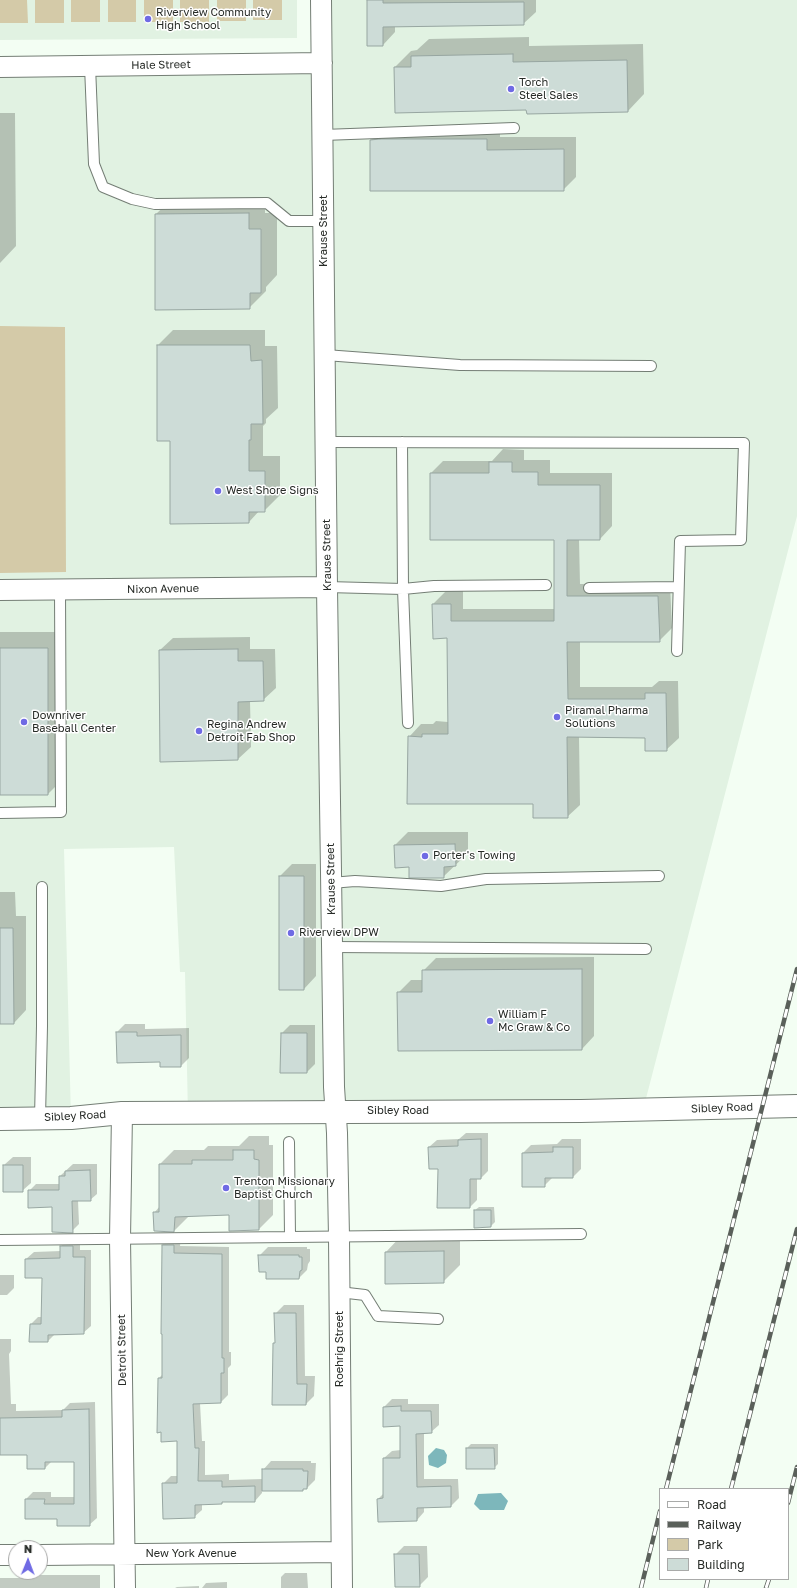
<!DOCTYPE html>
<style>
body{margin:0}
#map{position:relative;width:797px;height:1588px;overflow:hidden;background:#f3fef3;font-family:"Golos Text",sans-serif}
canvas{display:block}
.legend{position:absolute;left:659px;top:1488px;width:130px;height:92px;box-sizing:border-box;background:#fff;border:1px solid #a9aaa9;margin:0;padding:5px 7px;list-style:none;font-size:12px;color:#272b27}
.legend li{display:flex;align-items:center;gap:8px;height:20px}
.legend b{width:20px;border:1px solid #a9aaa9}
.north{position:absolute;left:8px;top:1540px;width:40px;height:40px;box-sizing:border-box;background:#fff;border:1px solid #a9aaa9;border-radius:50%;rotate:1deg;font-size:11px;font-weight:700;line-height:16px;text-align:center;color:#272b27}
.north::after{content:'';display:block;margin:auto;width:14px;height:18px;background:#6f6ae4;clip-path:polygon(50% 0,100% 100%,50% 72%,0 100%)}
</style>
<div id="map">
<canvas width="797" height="1588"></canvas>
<ul class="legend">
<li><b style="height:5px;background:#fff"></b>Road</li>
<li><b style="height:5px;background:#5a605a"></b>Railway</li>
<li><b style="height:11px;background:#d4caa8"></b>Park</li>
<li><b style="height:11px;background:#cddcd7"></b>Building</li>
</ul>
<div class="north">N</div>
</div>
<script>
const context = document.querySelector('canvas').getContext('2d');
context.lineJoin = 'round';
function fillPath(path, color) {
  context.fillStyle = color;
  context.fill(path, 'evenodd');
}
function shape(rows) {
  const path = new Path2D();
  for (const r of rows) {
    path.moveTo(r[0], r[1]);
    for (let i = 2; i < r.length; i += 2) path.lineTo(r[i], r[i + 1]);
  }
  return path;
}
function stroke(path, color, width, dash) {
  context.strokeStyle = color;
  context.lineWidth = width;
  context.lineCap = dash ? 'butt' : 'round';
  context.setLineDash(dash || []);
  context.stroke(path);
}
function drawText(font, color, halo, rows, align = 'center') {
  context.font = font + ' "Golos Text",sans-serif';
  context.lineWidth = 3;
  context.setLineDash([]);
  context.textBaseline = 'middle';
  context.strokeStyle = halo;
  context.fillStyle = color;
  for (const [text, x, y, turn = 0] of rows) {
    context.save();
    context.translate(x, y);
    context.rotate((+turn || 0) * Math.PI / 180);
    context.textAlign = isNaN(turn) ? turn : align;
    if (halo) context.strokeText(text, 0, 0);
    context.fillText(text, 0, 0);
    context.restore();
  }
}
fillPath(shape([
 [0,0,297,0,297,38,0,40],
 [321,0,797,0,797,516,643,1110,188,1116,185,972,180,972,174,847,64,849,71,1118,0,1119,0,67,322,63]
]), '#e1f2e2');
fillPath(shape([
 [0,0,27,0,28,23,0,23],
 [35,0,64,0,64,23,35,23],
 [71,0,100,0,100,22,71,22],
 [108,0,136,0,136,22,108,22],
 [144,0,173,0,173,22,144,22],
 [180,0,209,0,209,22,180,22],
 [217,0,246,0,246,21,217,21],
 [253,0,282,0,282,20,253,20],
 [0,326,65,327,66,572,0,573]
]), '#d4caa8');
fillPath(shape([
 [436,1448,444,1450,447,1455,446,1463,438,1468,429,1465,428,1456],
 [501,1493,508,1501,504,1510,480,1510,474,1504,478,1494]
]), '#7db7bb');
fillPath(shape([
 [368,0,536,0,536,12,523,24,395,26,395,32,383,45],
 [529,37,529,46,643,44,644,94,628,111,527,109,395,67,411,51,417,50,429,39],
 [0,113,15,113,16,246,0,263],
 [500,127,500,137,576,137,576,177,563,190,371,140,383,128],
 [265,197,265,213,277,213,277,275,266,287,266,291,249,308,156,214,173,198],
 [173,330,265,330,265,346,277,346,278,408,266,419,266,423,263,426,263,456,280,456,280,495,265,510,260,510,249,522,171,440,158,345],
 [503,449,524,450,524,460,550,460,550,473,612,473,612,526,600,539,579,539,580,584,670,584,672,628,659,641,580,641,580,687,652,687,659,681,678,681,679,738,666,750,646,737,579,736,580,805,567,817,534,803,409,737,421,724,433,724,436,721,448,722,448,637,433,604,446,591,463,591,463,609,555,609,555,539,431,473,443,461,492,461],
 [0,632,64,632,65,777,48,794,0,794],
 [250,637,250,649,275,649,276,688,263,700,250,701,251,747,238,759,161,761,160,650,173,638],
 [408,832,468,832,468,853,443,877,410,866,395,845],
 [292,864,316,864,316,976,304,989,280,876],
 [0,892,15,892,16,916,26,916,26,1010,14,1023,0,1023],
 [594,957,594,1036,582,1049,398,993,411,980,423,980,423,971,436,958],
 [125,1024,145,1024,145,1029,189,1028,189,1058,181,1066,161,1061,117,1032],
 [290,1025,315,1025,315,1064,307,1072,282,1033],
 [466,1133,488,1133,488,1171,481,1178,477,1178,477,1200,470,1207,429,1147,437,1140,459,1139],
 [249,1136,269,1136,269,1145,273,1145,273,1215,259,1229,230,1214,189,1216,174,1231,154,1213,160,1206,160,1164,174,1150,204,1150,208,1146,239,1146],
 [562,1139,581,1139,581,1169,573,1177,553,1177,544,1186,523,1153,531,1145,557,1144],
 [13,1157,31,1157,31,1183,22,1191,4,1165],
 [73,1164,97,1164,97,1194,90,1200,78,1200,79,1224,72,1231,53,1206,29,1191,36,1184,60,1184,60,1176],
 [479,1207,494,1207,495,1222,491,1226,475,1210],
 [402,1235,460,1235,460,1265,443,1282,386,1283,386,1252],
 [170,1238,181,1238,180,1246,229,1247,229,1352,231,1352,231,1365,228,1368,228,1395,221,1402,200,1403,202,1441,205,1441,205,1475,229,1474,229,1480,263,1479,263,1470,271,1461,311,1461,311,1463,316,1463,315,1480,307,1488,262,1490,262,1493,255,1501,224,1501,222,1503,202,1504,202,1510,194,1517,163,1484,171,1476,178,1476,178,1440,159,1378,163,1374,162,1245],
 [68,1239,80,1239,80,1250,91,1250,91,1326,83,1333,55,1334,48,1341,31,1324,38,1317,42,1317,43,1277,26,1277,26,1259,34,1252,61,1251,61,1246],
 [268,1247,307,1247,307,1249,310,1249,310,1261,308,1264,307,1270,299,1278,267,1271,259,1256],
 [0,1275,14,1275,14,1288,7,1295,0,1295],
 [284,1305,304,1305,305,1376,315,1376,314,1396,306,1404,274,1344,276,1341,275,1314],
 [0,1339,11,1339,11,1351,9,1354,11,1404,16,1404,16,1411,63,1410,70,1403,95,1402,97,1518,89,1525,58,1518,26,1499,33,1492,51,1492,51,1497,75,1497,75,1461,52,1461,45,1468,28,1454,0,1454],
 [392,1399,408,1399,408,1404,439,1404,439,1425,431,1432,424,1433,424,1479,458,1479,459,1498,451,1506,424,1507,424,1512,417,1520,378,1499,384,1493,384,1458,392,1451,401,1450,401,1425,384,1407],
 [471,1444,498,1444,498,1464,494,1468,467,1448],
 [404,1546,427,1546,428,1577,419,1586,395,1555],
 [285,1573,307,1573,308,1588,281,1588,281,1577],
 [35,1575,100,1575,100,1588,0,1588,0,1578,32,1578],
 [227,1582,227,1588,202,1588,206,1583],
 [199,1586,199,1588,175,1588,177,1587]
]), '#0003');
const building = shape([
 [367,0,383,0,383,3,524,2,524,25,383,27,383,46,367,46,367,0],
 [513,54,513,62,627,60,628,112,527,114,526,110,395,113,394,67,411,67,411,56,513,54],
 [380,139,487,139,487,150,564,149,564,191,370,191,370,140,380,139],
 [249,213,249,229,261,229,261,293,250,293,250,309,155,310,155,214,249,213],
 [157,345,250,345,251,361,262,360,263,424,251,424,251,440,249,440,249,471,265,471,265,512,249,512,249,523,170,524,170,441,157,441,157,345],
 [489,462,512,462,512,472,538,472,538,485,600,485,600,540,567,540,567,596,658,596,660,642,567,642,568,699,645,699,645,693,666,693,667,751,645,751,645,738,567,737,568,818,533,818,533,804,407,804,408,736,422,737,422,734,448,734,447,638,433,639,432,604,451,604,451,621,554,621,554,540,430,540,430,473,489,473,489,462],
 [0,648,48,648,48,795,0,795,0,648],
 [238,649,238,661,263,661,264,701,238,702,238,760,160,762,159,650,238,649],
 [455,844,456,866,444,867,444,878,409,878,409,867,395,868,394,845,455,844],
 [279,876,304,876,304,990,279,990,279,876],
 [0,928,13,928,14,1024,0,1024,0,928],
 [582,969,582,1050,398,1051,397,992,422,992,422,970,582,969],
 [116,1032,137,1032,137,1036,181,1035,181,1067,160,1067,160,1062,117,1063,116,1032],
 [281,1033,307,1033,307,1073,280,1073,281,1033],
 [481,1139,481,1179,470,1179,470,1208,437,1208,438,1169,429,1169,428,1147,458,1146,458,1140,481,1139],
 [553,1147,573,1147,573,1178,545,1178,545,1187,522,1187,522,1153,553,1152,553,1147],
 [233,1150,254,1150,254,1159,259,1160,259,1230,229,1231,229,1215,175,1217,174,1232,154,1231,153,1212,159,1212,159,1164,192,1164,192,1160,233,1160,233,1150],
 [3,1165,23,1165,23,1192,3,1192,3,1165],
 [90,1170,91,1201,72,1201,73,1233,52,1232,52,1207,28,1208,28,1190,59,1190,59,1176,65,1176,65,1171,90,1170],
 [474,1210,491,1210,491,1227,474,1228,474,1210],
 [162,1245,174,1245,174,1253,222,1254,222,1358,224,1358,224,1373,221,1373,221,1403,193,1404,195,1448,199,1448,198,1481,222,1481,222,1487,255,1486,255,1502,222,1502,222,1504,195,1505,195,1518,163,1519,162,1483,177,1483,177,1441,161,1442,161,1432,157,1433,158,1378,162,1378,162,1334,161,1334,162,1245],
 [60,1246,73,1246,73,1257,85,1257,84,1334,48,1335,48,1342,29,1342,30,1324,41,1324,42,1278,25,1278,25,1259,60,1258,60,1246],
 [444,1251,444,1283,385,1284,385,1252,444,1251],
 [258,1255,299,1255,299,1257,302,1257,302,1270,300,1271,299,1279,266,1279,266,1272,259,1272,258,1255],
 [274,1313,296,1313,297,1384,307,1384,306,1405,272,1405,273,1343,275,1343,274,1313],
 [401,1406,401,1411,431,1411,432,1433,416,1434,417,1487,451,1486,451,1507,417,1508,417,1521,378,1522,377,1499,383,1498,383,1458,400,1458,400,1426,383,1427,383,1407,401,1406],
 [89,1409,90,1526,57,1526,57,1519,25,1519,25,1499,45,1499,44,1504,74,1504,74,1462,45,1462,45,1469,27,1469,27,1455,0,1455,0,1418,62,1417,62,1410,89,1409],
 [466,1448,494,1448,495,1469,466,1469,466,1448],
 [262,1469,303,1469,303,1471,308,1471,307,1489,303,1489,303,1491,262,1491,262,1469],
 [394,1554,419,1554,420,1587,395,1587,394,1554]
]);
fillPath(building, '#cddcd7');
stroke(building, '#97a6a1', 1);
const lane = shape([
 [90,66,94,164,103,187,132,199,155,204,267,203,289,221,324,221],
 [323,135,514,128],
 [325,355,460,365,651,366],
 [326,442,744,443,741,540,680,541,677,651],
 [402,442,403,589,434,586,546,585],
 [327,587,403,589,408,723],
 [589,588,678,587],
 [0,813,61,812,60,590],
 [331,883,355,881,441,886,486,879,659,876],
 [332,947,646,949],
 [40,1118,42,1026,42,887],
 [289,1142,290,1237],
 [0,1240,581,1234],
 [339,1292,365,1295,378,1316,438,1319]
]);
const street = shape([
 [321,0,327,587,334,1087,337,1133,339,1237,342,1588],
 [0,67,322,63],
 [0,590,327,587],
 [122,1113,120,1239,125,1588],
 [0,1555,16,1555],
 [40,1555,341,1552]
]);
const secondary = shape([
 [0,1119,71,1118,122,1113,581,1111,797,1106]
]);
stroke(lane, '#747e75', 12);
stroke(street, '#747e75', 22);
stroke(secondary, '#747e75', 24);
stroke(lane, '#fff', 10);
stroke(street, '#fff', 20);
stroke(secondary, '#fff', 22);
const rail = shape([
 [666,1489,797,969],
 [731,1489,797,1229],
 [788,1503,797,1467],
 [641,1588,660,1511],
 [706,1588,708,1579],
 [766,1588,769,1579]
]);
stroke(rail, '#5a605a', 4.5);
stroke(rail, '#fff', 3, [9]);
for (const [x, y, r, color] of [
 [148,19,4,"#6f6ae4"],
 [511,89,4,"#6f6ae4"],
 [218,491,4,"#6f6ae4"],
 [557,717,4,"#6f6ae4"],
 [24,722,4,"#6f6ae4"],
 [199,731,4,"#6f6ae4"],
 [425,856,4,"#6f6ae4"],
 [291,933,4,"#6f6ae4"],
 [490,1021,4,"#6f6ae4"],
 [226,1188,4,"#6f6ae4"]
]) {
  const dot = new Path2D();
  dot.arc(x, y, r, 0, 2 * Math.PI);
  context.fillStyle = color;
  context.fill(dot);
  stroke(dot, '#fff', 1.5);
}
drawText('11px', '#272b27', '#fff', [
 ["Riverview Community",156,13],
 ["High School",156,26],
 ["Torch",519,83],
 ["Steel Sales",519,96],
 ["West Shore Signs",226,491],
 ["Piramal Pharma",565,711],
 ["Solutions",565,724],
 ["Downriver",32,716],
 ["Baseball Center",32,729],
 ["Regina Andrew",207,725],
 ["Detroit Fab Shop",207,738],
 ["Porter's Towing",433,856],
 ["Riverview DPW",299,933],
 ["William F",498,1015],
 ["Mc Graw & Co",498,1028],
 ["Trenton Missionary",234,1182],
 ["Baptist Church",234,1195]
], 'left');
drawText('11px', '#272b27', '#fff', [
 ["Hale Street",161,65,-1],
 ["Krause Street",324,231,-90],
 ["Krause Street",327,555,-91],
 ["Nixon Avenue",163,589,-1],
 ["Krause Street",331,879,-91],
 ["Sibley Road",722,1108,-2],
 ["Sibley Road",398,1111],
 ["Sibley Road",75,1116,-3],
 ["Roehrig Street",340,1349,-90],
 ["Detroit Street",122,1350,-91],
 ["New York Avenue",191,1554]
]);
</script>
